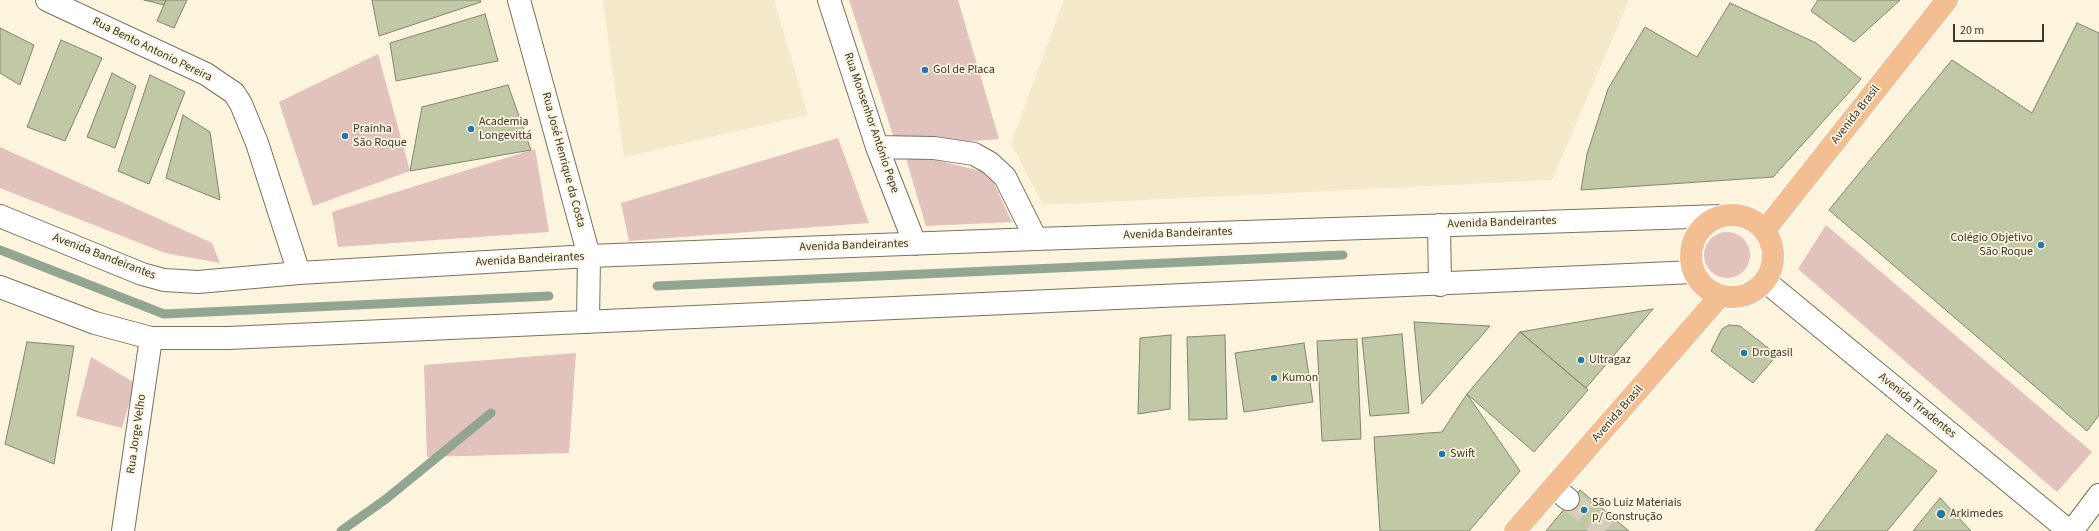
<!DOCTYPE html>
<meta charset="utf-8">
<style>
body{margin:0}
#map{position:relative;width:2099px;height:531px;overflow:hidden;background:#fdf4de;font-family:"Source Sans 3",sans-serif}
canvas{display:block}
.scale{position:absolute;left:1953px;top:24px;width:91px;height:18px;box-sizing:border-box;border:2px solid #3a362e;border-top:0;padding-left:5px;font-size:12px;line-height:14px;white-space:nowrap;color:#3a362e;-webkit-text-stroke:3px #fdf4de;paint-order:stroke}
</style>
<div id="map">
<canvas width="2099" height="531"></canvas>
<div class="scale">20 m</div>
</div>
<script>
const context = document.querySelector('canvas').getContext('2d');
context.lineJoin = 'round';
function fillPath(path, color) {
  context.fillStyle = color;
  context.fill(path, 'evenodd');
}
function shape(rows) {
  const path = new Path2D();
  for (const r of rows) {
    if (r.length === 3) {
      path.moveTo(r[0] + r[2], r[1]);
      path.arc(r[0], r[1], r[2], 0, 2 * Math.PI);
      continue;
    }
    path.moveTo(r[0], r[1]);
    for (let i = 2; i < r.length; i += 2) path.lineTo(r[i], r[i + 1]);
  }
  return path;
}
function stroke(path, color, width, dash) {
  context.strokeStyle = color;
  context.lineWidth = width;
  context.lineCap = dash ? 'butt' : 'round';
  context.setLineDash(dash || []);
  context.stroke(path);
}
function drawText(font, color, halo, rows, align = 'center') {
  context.font = font + ' "Source Sans 3",sans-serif';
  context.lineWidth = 3.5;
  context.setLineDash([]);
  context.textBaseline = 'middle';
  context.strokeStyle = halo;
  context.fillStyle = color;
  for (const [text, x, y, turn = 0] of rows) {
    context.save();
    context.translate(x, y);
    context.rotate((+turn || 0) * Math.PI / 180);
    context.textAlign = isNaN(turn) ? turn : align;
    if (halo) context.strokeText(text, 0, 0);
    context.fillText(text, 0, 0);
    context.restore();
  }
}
fillPath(shape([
 [603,0,774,0,808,115,624,157],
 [1064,0,1629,0,1552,180,1043,205,1011,143]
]), '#f5e9cc');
fillPath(shape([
 [849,0,958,0,999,139,897,147],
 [378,54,410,171,313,206,279,102],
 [838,138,869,223,629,241,621,203],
 [0,147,212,243,220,263,165,253,0,188],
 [535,149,549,232,338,247,332,212],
 [904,152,989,173,1012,222,926,226],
 [1826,225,2092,452,2057,492,1798,269],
 [1727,255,23],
 [576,353,569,453,427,457,424,365],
 [91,357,135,383,122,428,76,416]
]), '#e2c2bd');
stroke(shape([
 [0,250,164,314,549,296],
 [657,286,1343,255],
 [341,531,386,499,491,413]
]), '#92a590', 9);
const building = shape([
 [144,0,166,0,164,5,144,0],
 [166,0,187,0,174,28,157,21,166,0],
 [372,0,480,0,481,2,379,36,372,0],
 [1818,0,1900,0,1854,42,1811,11,1818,0],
 [1730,3,1816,43,1861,79,1773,177,1581,190,1587,154,1608,89,1645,27,1697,57,1730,3],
 [485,14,498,61,396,81,390,43,485,14],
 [2077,23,2099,33,2099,415,2087,431,1829,210,1952,60,2032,113,2077,23],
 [0,28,34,45,20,85,0,73,0,28],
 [61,40,102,58,65,141,27,127,61,40],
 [112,73,136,86,115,148,87,137,112,73],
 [150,75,185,92,149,184,118,171,150,75],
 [508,85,531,150,410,171,422,107,508,85],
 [183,115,210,132,220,200,166,178,183,115],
 [1653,309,1586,388,1520,332,1653,309],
 [1414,322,1490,326,1422,404,1414,322],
 [1729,325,1740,326,1777,355,1753,383,1711,351,1722,329,1729,325],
 [1520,332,1588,390,1534,452,1467,394,1520,332],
 [1402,334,1409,413,1370,416,1362,338,1402,334],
 [1171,335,1170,409,1138,414,1140,338,1171,335],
 [1225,335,1227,419,1189,420,1187,337,1225,335],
 [1357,339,1361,439,1322,441,1317,341,1357,339],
 [27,342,74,346,54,464,5,444,27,342],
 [1304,343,1313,402,1244,412,1235,353,1304,343],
 [1467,394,1520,471,1469,531,1380,531,1374,437,1442,432,1467,394],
 [1887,434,1937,471,1887,531,1815,531,1887,434],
 [1580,490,1629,531,1546,531,1580,490],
 [1940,498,1971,531,1913,531,1940,498]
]);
fillPath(building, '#c0c8a6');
stroke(building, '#808570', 1);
stroke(shape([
 [1568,499,1605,531]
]), '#d6cebb', 22, [22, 11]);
const minor = shape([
 [47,0,206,74,234,93,241,104,257,143,299,273],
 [519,0,589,256,588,322],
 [829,0,877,147,915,244],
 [877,147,934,148,974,154,990,163,1005,177,1036,239],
 [0,216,142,274,164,280,198,282,299,273,589,256,1036,239,1721,216],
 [1439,225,1440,285],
 [1765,281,2069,531],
 [0,287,95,323,151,338,228,338,1694,272],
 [1554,488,1568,499],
 [123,531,151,338],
 [2072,531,2099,495]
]);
const major = shape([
 [1732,256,41],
 [1765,230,1947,0],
 [1515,531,1720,296]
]);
stroke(minor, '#79715e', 24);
stroke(major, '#fff', 24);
stroke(minor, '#fff', 22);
stroke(major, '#f2be92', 22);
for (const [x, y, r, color] of [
 [925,70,4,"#2279a8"],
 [471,129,4,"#2279a8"],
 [345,136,4,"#2279a8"],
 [2041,245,4,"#2279a8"],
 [1744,353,4,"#2279a8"],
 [1581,360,4,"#2279a8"],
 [1274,378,4,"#2279a8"],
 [1442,454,4,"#2279a8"],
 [1584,510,4,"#2279a8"],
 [1941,514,5,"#2279a8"]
]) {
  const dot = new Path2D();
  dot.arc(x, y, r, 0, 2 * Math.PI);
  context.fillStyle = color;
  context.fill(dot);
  stroke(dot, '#fdf4de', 1.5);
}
drawText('12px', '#3a362e', '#fdf4de', [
 ["Rua Bento Antonio Pereira",152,50,26],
 ["Avenida Brasil",1856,115,-52],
 ["Rua Monsenhor António Pepe",871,123,71],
 ["Rua José Henrique da Costa",563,160,75],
 ["Avenida Bandeirantes",1502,223,-2],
 ["Avenida Bandeirantes",1178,234,-2],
 ["Avenida Bandeirantes",854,246,-2],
 ["Avenida Bandeirantes",104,257,21],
 ["Avenida Bandeirantes",530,260,-3],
 ["Avenida Tiradentes",1917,406,39],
 ["Avenida Brasil",1618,414,-49],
 ["Rua Jorge Velho",137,434,-82]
]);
drawText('12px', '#3a362e', '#fdf4de', [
 ["Gol de Placa",933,70],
 ["Academia",479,122],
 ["Longevittá",479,136],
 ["Prainha",353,129],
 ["São Roque",353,143],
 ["Colégio Objetivo",2033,238,"right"],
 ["São Roque",2033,252,"right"],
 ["Drogasil",1752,353],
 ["Ultragaz",1589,360],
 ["Kumon",1282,378],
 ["Swift",1450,454],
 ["São Luiz Materiais",1592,503],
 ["p/ Construção",1592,517],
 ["Arkimedes",1950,514]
], 'left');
</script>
